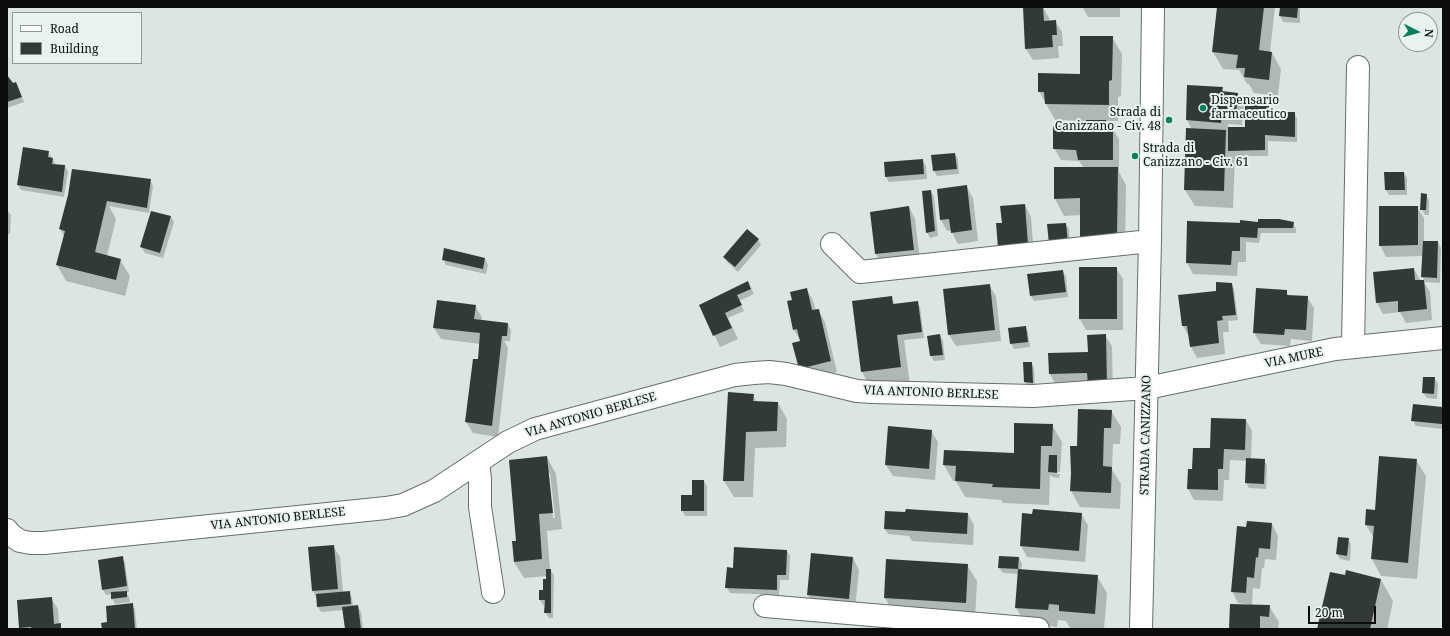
<!DOCTYPE html>
<style>
body{margin:0}
#map{position:relative;width:1450px;height:636px;overflow:hidden;background:#dbe6e1;font-family:"Noto Serif",serif}
canvas{display:block}
.frame{position:absolute;inset:0;border:8px solid #0a0d0c;pointer-events:none}
.legend{position:absolute;left:12px;top:12px;width:130px;height:52px;box-sizing:border-box;background:#e8f3ee;border:1px solid #8f9794;margin:0;padding:5px 7px;list-style:none;font-size:12px;color:#0a0d0c}
.legend li{display:flex;align-items:center;gap:8px;height:20px}
.legend b{width:20px;border:1px solid #8f9794}
.north{position:absolute;left:1398px;top:12px;width:40px;height:40px;box-sizing:border-box;background:#e8f3ee;border:1px solid #8f9794;border-radius:50%;rotate:96deg;font-size:11px;font-weight:700;line-height:16px;text-align:center;color:#0a0d0c}
.north::after{content:'';display:block;margin:auto;width:14px;height:18px;background:#06805f;clip-path:polygon(50% 0,100% 100%,50% 72%,0 100%)}
.scale{position:absolute;left:1308px;top:606px;width:68px;height:18px;box-sizing:border-box;border:2px solid #0a0d0c;border-top:0;padding-left:5px;font-size:12px;line-height:14px;white-space:nowrap;color:#0a0d0c;-webkit-text-stroke:3px #e8f3ee;paint-order:stroke}
</style>
<div id="map">
<canvas width="1450" height="636"></canvas>
<div class="frame"></div>
<ul class="legend">
<li><b style="height:5px;background:#fff"></b>Road</li>
<li><b style="height:11px;background:#323a36"></b>Building</li>
</ul>
<div class="north">N</div>
<div class="scale">20 m</div>
</div>
<script>
const context = document.querySelector('canvas').getContext('2d');
context.lineJoin = 'round';
function fillPath(path, color) {
  context.fillStyle = color;
  context.fill(path, 'evenodd');
}
function shape(rows) {
  const path = new Path2D();
  for (const r of rows) {
    path.moveTo(r[0], r[1]);
    for (let i = 2; i < r.length; i += 2) path.lineTo(r[i], r[i + 1]);
  }
  return path;
}
function stroke(path, color, width, dash) {
  context.strokeStyle = color;
  context.lineWidth = width;
  context.lineCap = dash ? 'butt' : 'round';
  context.setLineDash(dash || []);
  context.stroke(path);
}
function drawText(font, color, halo, rows, align = 'center') {
  context.font = font + ' "Noto Serif",serif';
  context.lineWidth = 4;
  context.setLineDash([]);
  context.textBaseline = 'middle';
  context.strokeStyle = halo;
  context.fillStyle = color;
  for (const [text, x, y, turn = 0] of rows) {
    context.save();
    context.translate(x, y);
    context.rotate((+turn || 0) * Math.PI / 180);
    context.textAlign = isNaN(turn) ? turn : align;
    if (halo) context.strokeText(text, 0, 0);
    context.fillText(text, 0, 0);
    context.restore();
  }
}
fillPath(shape([
 [1032,7,1043,7,1049,18,1049,21,1055,21,1062,32,1063,46,1058,46,1059,58,1033,60,1026,49],
 [1079,7,1120,7,1120,17,1088,17,1083,8],
 [1218,7,1275,7,1270,52,1272,53,1281,69,1278,96,1254,93,1249,84,1247,84,1239,70,1223,69,1213,52],
 [1281,7,1300,7,1300,23,1283,22,1280,16],
 [1112,37,1122,54,1121,96,1118,97,1118,121,1106,121,1109,128,1112,128,1119,139,1119,172,1126,185,1125,254,1090,254,1081,237,1081,215,1064,216,1055,199,1055,168,1084,168,1079,161,1061,160,1054,148,1087,126,1087,121,1055,120,1039,91,1081,75],
 [7,77,12,84,18,88,24,102,7,108],
 [1222,88,1224,92,1238,94,1244,105,1242,125,1228,124,1228,128,1246,128,1268,105,1272,113,1294,113,1297,118,1297,142,1268,141,1268,156,1235,156,1233,208,1195,206,1185,190,1192,130,1187,120],
 [48,152,56,165,65,166,68,172,64,197,21,190,18,185],
 [955,154,958,159,959,174,937,176,934,171],
 [922,160,926,166,927,179,889,182,886,177],
 [1404,173,1407,178,1407,195,1389,195,1386,190],
 [150,180,153,186,149,213,109,206,116,219,107,256,120,260,130,276,125,296,66,281,57,265,64,236,60,229,69,195],
 [966,186,973,198,978,241,958,244,951,230,947,231,941,220],
 [930,191,934,196,938,236,930,238,927,232],
 [1426,195,1429,200,1429,215,1425,215,1422,210],
 [1025,205,1031,217,1034,257,1003,224],
 [909,207,915,219,920,261,882,265,876,254],
 [1417,207,1424,218,1424,242,1438,242,1441,248,1440,283,1424,282,1430,292,1432,320,1406,323,1400,312,1383,314,1377,303,1414,269,1421,281,1425,281,1422,277,1423,256,1386,257,1380,245],
 [7,210,11,215,10,234,7,234],
 [171,217,174,222,163,258,145,253,141,247],
 [1188,222,1293,223,1296,229,1296,233,1261,233,1259,243,1246,242,1246,262,1238,262,1237,276,1193,274,1187,263],
 [1065,224,1069,229,1070,249,1053,250],
 [758,239,761,245,738,272,728,263,724,257],
 [445,250,485,259,488,265,486,274,446,265,443,259],
 [1080,268,1116,268,1123,279,1123,330,1086,330,1080,319],
 [1062,271,1066,276,1068,297,1034,301,1031,296],
 [1231,284,1234,289,1238,320,1228,321,1229,332,1223,332,1225,354,1197,358,1191,347,1189,337,1183,326,1179,296,1217,291],
 [989,285,996,296,1001,341,956,346,949,335],
 [751,288,754,294,739,301,744,311,728,318,738,339,720,347,700,305],
 [1257,289,1286,291,1289,296,1307,297,1314,308,1312,341,1291,339,1290,346,1261,344,1254,333],
 [807,290,813,301,816,311,818,310,825,322,837,372,806,380,801,342,794,330,788,302,793,301],
 [891,297,895,305,917,302,920,307,924,338,904,340,910,384,871,388,862,372,853,302],
 [475,306,482,317,481,321,508,324,511,330,510,341,504,341,508,348,498,437,473,433,466,422,478,360,480,344,441,339,434,328],
 [1025,327,1028,332,1030,347,1014,349,1011,343],
 [940,335,943,341,945,360,934,361,931,356,928,337],
 [1105,335,1112,346,1113,397,1056,385,1050,374,1049,354,1089,353],
 [1031,363,1034,368,1035,388,1028,388,1025,382],
 [1434,378,1438,384,1437,399,1427,398,1423,393],
 [753,395,757,402,778,403,787,419,786,447,755,448,753,497,734,497,724,481],
 [1414,405,1443,408,1443,429,1416,426,1413,421],
 [1111,411,1121,427,1120,444,1113,444,1112,470,1121,484,1120,509,1080,507,1071,491,1078,447],
 [1246,420,1252,431,1251,459,1264,460,1267,465,1266,489,1249,488,1246,483,1247,461,1230,460,1229,480,1224,480,1223,501,1194,500,1188,489,1193,470,1211,449],
 [1052,425,1062,442,1060,472,1051,471,1051,473,1060,474,1059,478,1052,477,1050,474,1049,505,1003,503,1001,500,965,497,956,481,953,481,944,465,1014,454],
 [889,427,931,431,938,442,935,480,893,476,886,465],
 [547,457,556,474,562,529,547,531,550,570,554,575,553,618,549,618,545,612,546,605,543,605,540,600,544,591,547,576,524,578,514,562,513,542,517,542],
 [548,473,550,473,555,518,553,518],
 [1416,460,1426,476,1417,579,1381,576,1372,559,1374,538,1366,525],
 [704,481,707,486,707,516,685,516,682,510],
 [968,514,974,525,973,545,912,541,909,536,888,534,885,529],
 [1081,514,1088,525,1085,562,1027,557,1021,546],
 [1272,524,1278,536,1276,560,1265,559,1264,568,1262,568,1260,589,1253,588,1252,605,1269,606,1279,622,1278,629,1230,629,1248,605,1248,604,1238,603,1232,591,1247,529],
 [1348,539,1351,544,1350,561,1340,559,1337,554],
 [333,546,340,557,343,593,349,593,352,598,353,607,358,606,361,612,363,629,346,629,344,610,321,612,318,607,317,599,313,591,309,548],
 [787,551,790,556,789,580,780,580,779,595,730,593,727,588,734,569],
 [122,558,125,563,129,592,126,592,129,597,130,602,115,604,112,598,112,594,106,595,103,589],
 [853,558,859,570,855,610,814,606,808,595],
 [1019,558,1022,564,1021,571,1097,576,1107,593,1104,629,1070,628,1066,621,1058,620,1057,627,1026,624,1016,608,1019,574,1003,573,999,568],
 [967,565,977,581,975,619,894,614,885,598],
 [1381,580,1393,601,1387,629,1318,629],
 [51,598,58,609,59,625,63,629,21,629,20,628],
 [132,604,135,610,137,629,103,629]
]), '#0003');
fillPath(shape([
 [1023,7,1043,7,1044,21,1056,20,1057,35,1052,35,1053,47,1025,49],
 [1217,7,1264,7,1259,50,1272,52,1269,80,1244,77,1245,68,1236,68,1238,55,1212,52],
 [1280,7,1298,7,1297,18,1279,16],
 [1080,36,1113,36,1112,80,1109,81,1109,105,1045,104,1044,92,1038,92,1038,73,1080,74],
 [7,75,13,83,16,82,22,97,7,102],
 [1187,85,1223,87,1222,91,1238,93,1236,114,1222,113,1221,123,1186,120],
 [1245,104,1269,104,1269,112,1295,112,1295,137,1265,135,1265,150,1228,151,1228,127,1245,127],
 [1086,120,1106,120,1106,127,1113,127,1113,160,1078,160,1076,150,1053,149,1053,126,1086,125],
 [1186,128,1226,130,1224,191,1184,190],
 [23,147,49,151,48,157,53,158,52,164,65,165,62,192,17,185],
 [955,153,957,169,933,171,931,155],
 [923,159,924,174,885,177,884,162],
 [1054,167,1118,167,1117,238,1080,237,1080,198,1054,199],
 [72,169,151,179,147,208,107,201,95,252,121,259,116,280,56,265,65,231,59,229,68,195],
 [1384,172,1404,172,1405,190,1385,190],
 [967,185,972,230,951,233,949,219,940,220,937,189],
 [931,190,935,231,926,233,922,191],
 [1421,193,1427,194,1426,210,1420,210],
 [1025,204,1028,245,998,248,996,223,1002,223,1000,206],
 [909,206,914,250,875,254,870,212],
 [1379,206,1418,206,1418,245,1379,246],
 [151,211,171,216,160,253,140,247],
 [1258,219,1279,219,1294,222,1293,228,1258,228,1257,238,1240,237,1240,251,1232,251,1231,265,1186,263,1187,221,1240,223,1240,220,1258,222],
 [1066,223,1068,243,1049,244,1047,224],
 [747,229,759,239,735,267,723,257],
 [1423,241,1438,241,1437,278,1421,277],
 [444,248,485,258,483,269,442,260],
 [1079,267,1117,267,1117,319,1079,319],
 [1414,268,1415,280,1424,280,1427,309,1398,312,1398,301,1376,303,1373,272],
 [1063,270,1066,292,1030,296,1027,274],
 [748,281,751,289,737,295,742,305,725,313,732,328,713,336,699,305],
 [1216,282,1232,283,1236,315,1222,316,1223,320,1217,321,1219,343,1190,347,1187,326,1182,326,1178,295,1216,291],
 [990,284,995,330,948,335,943,289],
 [807,288,812,310,819,309,831,361,799,369,792,343,800,341,797,329,793,330,787,301,792,300,790,292],
 [1256,288,1287,290,1287,295,1308,296,1306,330,1285,329,1284,335,1253,333],
 [892,296,893,304,918,301,922,332,897,335,901,367,861,372,852,301],
 [437,300,476,305,474,319,508,323,507,336,502,336,492,426,465,422,473,359,478,359,480,333,433,328],
 [1026,326,1028,342,1010,344,1008,328],
 [940,334,943,355,930,356,927,336],
 [1106,334,1107,386,1088,385,1087,373,1049,374,1048,353,1088,352,1087,335],
 [1023,362,1032,362,1033,383,1024,382],
 [1423,377,1435,377,1434,394,1422,393],
 [728,392,754,394,753,401,778,402,777,431,746,432,744,481,723,481],
 [1413,404,1443,407,1442,424,1411,421],
 [1078,409,1112,410,1111,428,1104,428,1103,466,1112,467,1111,493,1070,491,1071,473,1070,446,1077,446],
 [1211,418,1246,419,1245,450,1224,449,1223,469,1218,469,1218,490,1187,489,1188,469,1192,469,1193,448,1210,448],
 [1014,423,1053,424,1052,446,1041,446,1040,489,992,487,993,484,955,481,956,466,943,465,944,450,1014,453],
 [888,426,932,430,929,469,885,465],
 [1049,455,1057,455,1057,473,1048,472],
 [547,456,553,513,539,514,542,559,514,562,512,541,516,541,509,460],
 [1379,456,1417,459,1408,563,1371,559,1374,526,1365,525,1366,509,1375,510],
 [1246,458,1265,459,1264,484,1245,483],
 [692,480,704,480,704,511,681,511,681,495,692,495],
 [906,509,968,513,967,534,884,529,885,511,905,512],
 [1033,509,1082,513,1079,551,1020,546,1022,513,1032,514],
 [1247,521,1272,523,1270,549,1259,548,1258,558,1256,557,1254,578,1247,577,1246,593,1231,592,1237,526,1246,527],
 [1338,537,1349,538,1347,556,1336,554],
 [334,545,338,589,312,591,308,547],
 [734,547,787,550,786,575,777,575,777,590,725,588,727,567,733,568],
 [811,553,853,557,849,599,807,595],
 [123,556,127,586,102,590,98,560],
 [999,556,1019,557,1018,569,998,568],
 [886,559,968,564,966,603,884,598],
 [546,569,551,569,551,613,544,613,545,600,539,600,539,590,543,590,543,579,546,579],
 [1018,569,1098,575,1095,614,1059,611,1059,605,1049,604,1048,610,1015,608],
 [1346,570,1381,579,1370,629,1317,629,1330,572,1345,575],
 [127,591,127,597,111,599,111,592],
 [350,591,351,604,317,607,316,594],
 [52,597,54,624,61,623,61,629,32,629,31,627,19,628,17,600],
 [133,603,135,629,102,629,101,623,107,622,106,606],
 [1230,604,1270,605,1269,617,1260,616,1260,629,1229,629],
 [358,605,361,629,345,629,342,607]
]), '#323a36');
const minor = shape([
 [832,244,860,272,1150,241],
 [1353,347,1358,67],
 [478,462,480,479,480,507,493,592],
 [7,530,11,535,20,541,31,543,44,543,386,508,403,505,434,491,508,442,535,429,735,375,754,373,769,372,786,374,857,391,872,392,1033,396,1147,388,1335,349,1443,338],
 [765,606,1038,629],
 [1141,629,1150,241,1153,7]
]);
stroke(minor, '#656e6a', 24);
stroke(minor, '#fff', 22);
for (const [x, y, r, color] of [
 [1203,108,4,"#06805f"],
 [1169,120,4,"#06805f"],
 [1135,156,4,"#06805f"]
]) {
  const dot = new Path2D();
  dot.arc(x, y, r, 0, 2 * Math.PI);
  context.fillStyle = color;
  context.fill(dot);
  stroke(dot, '#e8f3ee', 1.5);
}
drawText('12px', '#0a0d0c', '#e8f3ee', [
 ["Dispensario",1211,101],
 ["farmaceutico",1211,115],
 ["Strada di",1161,113,"right"],
 ["Canizzano - Civ. 48",1161,127,"right"],
 ["Strada di",1143,149],
 ["Canizzano - Civ. 61",1143,163]
], 'left');
drawText('12px', '#0a0d0c', '#e8f3ee', [
 ["VIA MURE",1294,358,-12],
 ["VIA ANTONIO BERLESE",931,393,2],
 ["VIA ANTONIO BERLESE",591,415,-16],
 ["STRADA CANIZZANO",1146,435,-89],
 ["VIA ANTONIO BERLESE",278,519,-6]
]);
</script>
